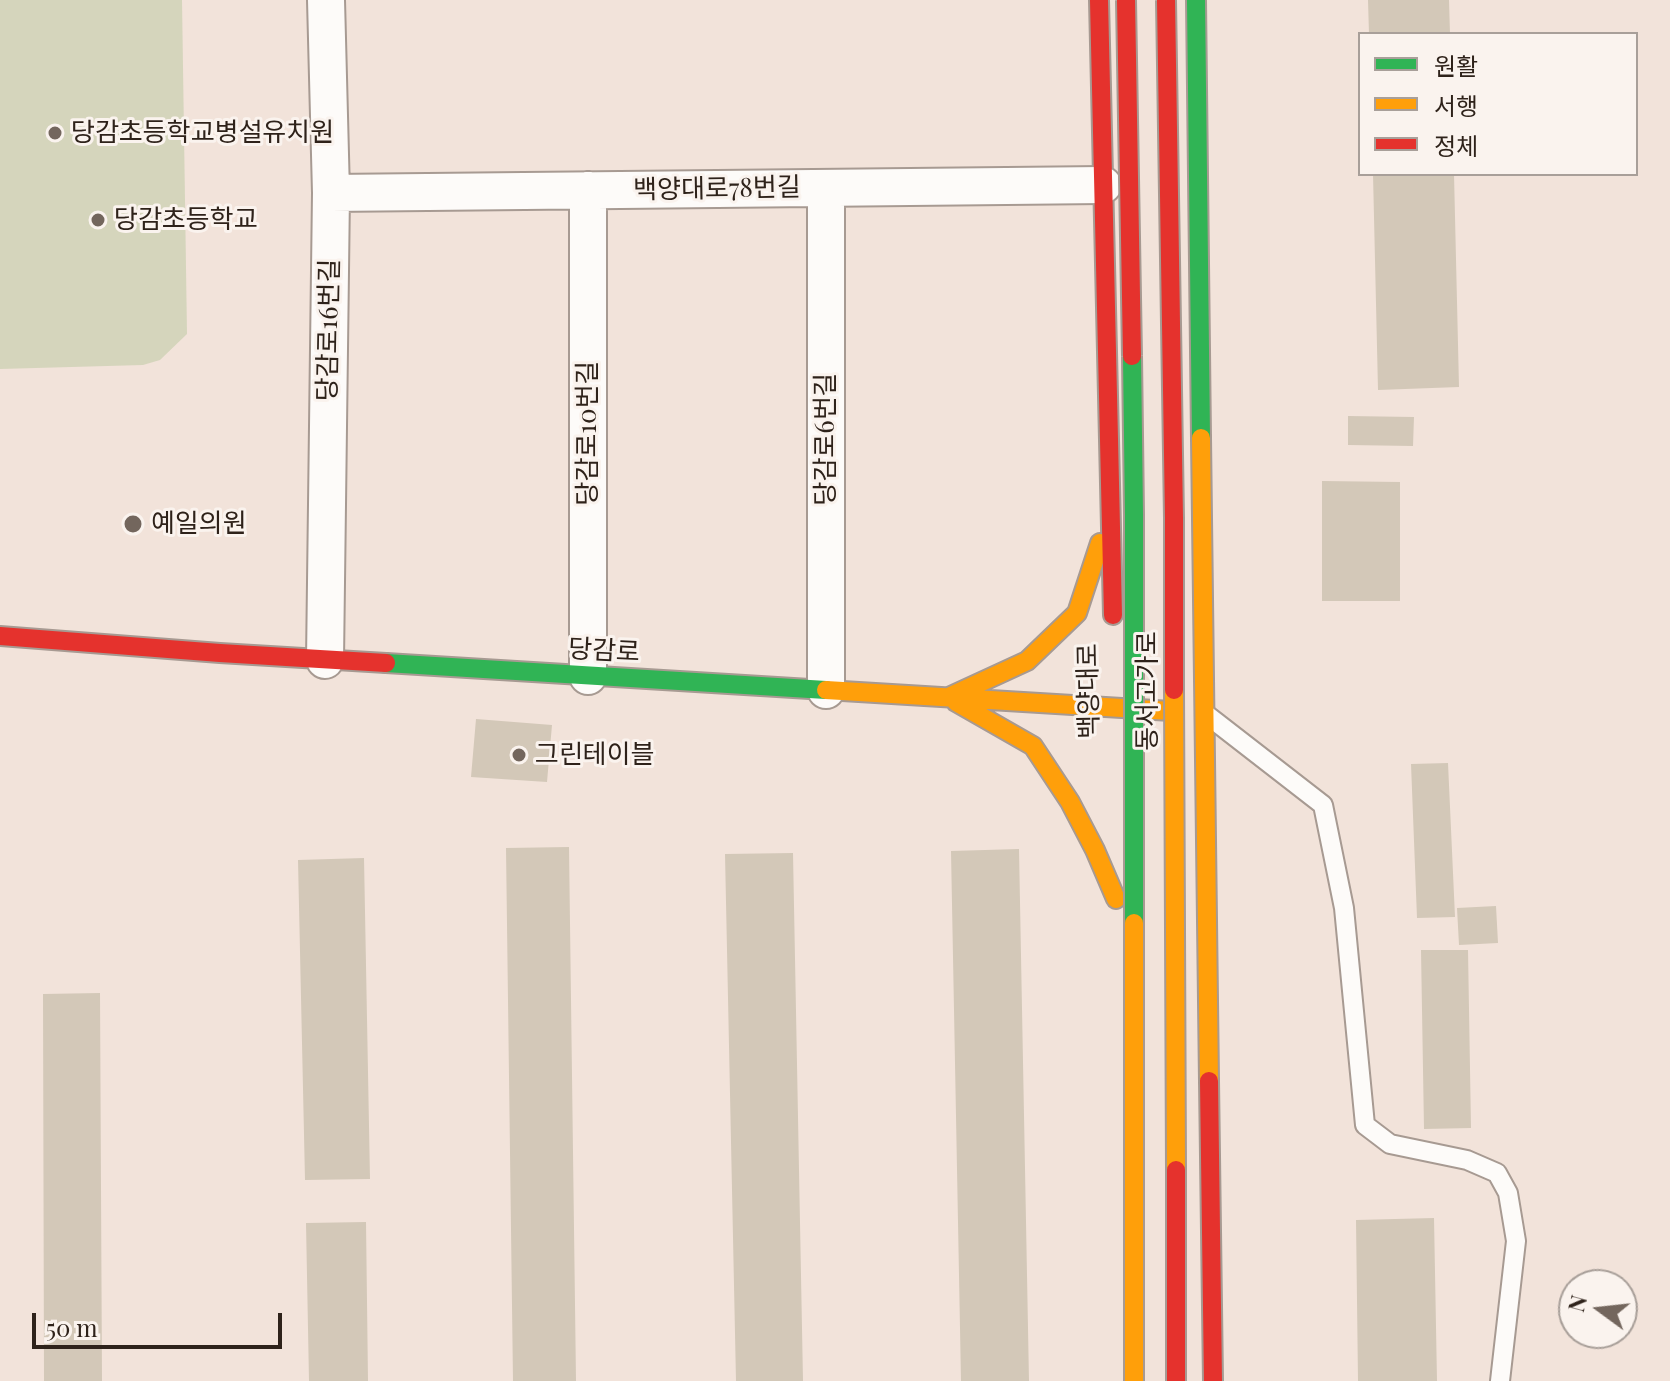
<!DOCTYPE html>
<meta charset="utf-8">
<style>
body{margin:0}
#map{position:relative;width:1670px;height:1381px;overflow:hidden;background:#f2e3da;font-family:"Playfair Display","Noto Sans KR",serif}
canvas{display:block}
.legend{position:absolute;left:1358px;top:32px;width:280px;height:144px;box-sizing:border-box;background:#faf3ee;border:2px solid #a89f99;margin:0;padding:10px 14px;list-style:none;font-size:24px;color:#2e221a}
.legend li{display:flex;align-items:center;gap:16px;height:40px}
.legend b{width:40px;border:2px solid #a89f99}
.north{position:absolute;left:1558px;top:1269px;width:80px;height:80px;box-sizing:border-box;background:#faf3ee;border:2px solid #a89f99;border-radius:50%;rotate:285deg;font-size:22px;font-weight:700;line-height:32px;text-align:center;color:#2e221a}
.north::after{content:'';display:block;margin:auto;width:28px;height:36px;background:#73665d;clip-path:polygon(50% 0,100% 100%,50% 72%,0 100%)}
.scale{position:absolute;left:32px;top:1313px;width:250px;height:36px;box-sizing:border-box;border:4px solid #2e221a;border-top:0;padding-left:10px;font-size:24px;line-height:28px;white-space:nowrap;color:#2e221a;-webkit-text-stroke:6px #faf3ee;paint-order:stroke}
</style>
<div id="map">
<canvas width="1670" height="1381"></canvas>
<ul class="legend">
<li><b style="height:10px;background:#30b455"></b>원활</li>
<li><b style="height:10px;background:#ff9f0a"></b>서행</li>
<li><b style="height:10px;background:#e5322d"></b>정체</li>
</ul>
<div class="north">N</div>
<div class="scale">50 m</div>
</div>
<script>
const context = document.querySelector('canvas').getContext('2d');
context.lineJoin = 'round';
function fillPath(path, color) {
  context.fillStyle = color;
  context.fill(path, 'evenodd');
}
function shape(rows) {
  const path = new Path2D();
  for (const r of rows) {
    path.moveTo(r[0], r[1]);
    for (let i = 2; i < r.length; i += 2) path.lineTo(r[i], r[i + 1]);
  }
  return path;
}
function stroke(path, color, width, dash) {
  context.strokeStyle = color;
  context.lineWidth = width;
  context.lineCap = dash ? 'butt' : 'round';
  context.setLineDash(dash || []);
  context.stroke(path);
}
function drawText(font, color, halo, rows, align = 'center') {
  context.font = font + ' "Playfair Display","Noto Sans KR",serif';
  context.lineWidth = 6;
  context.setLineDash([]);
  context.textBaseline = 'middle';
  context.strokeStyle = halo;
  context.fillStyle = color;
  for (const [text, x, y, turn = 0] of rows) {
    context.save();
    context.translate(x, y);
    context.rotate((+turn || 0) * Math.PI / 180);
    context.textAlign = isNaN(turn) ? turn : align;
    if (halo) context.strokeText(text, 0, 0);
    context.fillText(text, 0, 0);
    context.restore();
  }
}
fillPath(shape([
 [0,0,182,0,187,334,160,360,143,365,0,369]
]), '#d5d5bc');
fillPath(shape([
 [1368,0,1449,0,1450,34,1369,34],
 [1373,174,1454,174,1459,387,1378,390],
 [1348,416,1414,417,1413,446,1348,445],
 [1322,481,1400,482,1400,601,1322,601],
 [476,719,552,725,547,782,471,777],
 [1448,763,1455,917,1417,918,1411,764],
 [569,847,576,1381,513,1381,506,848],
 [1019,849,1029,1381,961,1381,951,851],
 [793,853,803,1381,736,1381,725,854],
 [364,858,370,1179,305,1180,298,860],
 [1496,906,1498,943,1459,945,1457,908],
 [1421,950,1468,950,1471,1128,1424,1129],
 [100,993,102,1381,44,1381,43,994],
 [1434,1218,1437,1381,1358,1381,1356,1220],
 [366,1222,368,1381,309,1381,306,1223]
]), '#d3c8b8');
const lane = shape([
 [1207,715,1323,805,1344,908,1365,1125,1390,1144,1467,1160,1497,1173,1508,1193,1516,1241,1500,1381]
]);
const street = shape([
 [826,188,826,690],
 [331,193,1103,185],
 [325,660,331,193,326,0],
 [588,676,588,190]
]);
const fast = shape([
 [1196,0,1201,438],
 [386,663,826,690]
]);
const slow = shape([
 [1201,438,1209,1081],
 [826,690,1171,711],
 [951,696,1027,661,1077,613,1100,543],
 [956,702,1033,746,1070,802,1095,850,1116,899]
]);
const jam = shape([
 [1099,0,1113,615],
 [0,636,220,653,386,663],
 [1209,1081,1213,1381]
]);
stroke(lane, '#a79a92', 22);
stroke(street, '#a79a92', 40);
stroke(fast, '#a79a92', 22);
stroke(slow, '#a79a92', 22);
stroke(jam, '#a79a92', 22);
stroke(lane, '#fdfbf9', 18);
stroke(street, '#fdfbf9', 36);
stroke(fast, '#30b455', 18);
stroke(slow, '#ff9f0a', 18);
stroke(jam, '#e5322d', 18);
const fastBridge = shape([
 [1132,356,1134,515,1134,923]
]);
const slowBridge = shape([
 [1174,690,1176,1170],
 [1134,923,1134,1381]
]);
const jamBridge = shape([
 [1126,0,1132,356],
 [1166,0,1174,518,1174,690],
 [1176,1170,1176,1381]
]);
stroke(fastBridge, '#a79a92', 22, []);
stroke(slowBridge, '#a79a92', 22, []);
stroke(jamBridge, '#a79a92', 22, []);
stroke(fastBridge, '#30b455', 18);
stroke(slowBridge, '#ff9f0a', 18);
stroke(jamBridge, '#e5322d', 18);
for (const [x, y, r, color] of [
 [55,133,8,"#73665d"],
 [98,220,8,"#73665d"],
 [133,524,10,"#73665d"],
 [519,755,8,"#73665d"]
]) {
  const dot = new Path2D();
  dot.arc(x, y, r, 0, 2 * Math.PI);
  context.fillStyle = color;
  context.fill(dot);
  stroke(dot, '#faf3ee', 3);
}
drawText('26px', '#2e221a', '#faf3ee', [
 ["당감초등학교병설유치원",71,133],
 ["당감초등학교",114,220],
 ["예일의원",151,524],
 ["그린테이블",535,755]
], 'left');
drawText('26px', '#2e221a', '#faf3ee', [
 ["백양대로78번길",717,189,-1],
 ["당감로16번길",329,330,-89],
 ["당감로10번길",588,433,-90],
 ["당감로6번길",826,439,-90],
 ["당감로",604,651,3],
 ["백양대로",1089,691,-91],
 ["동서고가로",1148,691,-90]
]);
</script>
